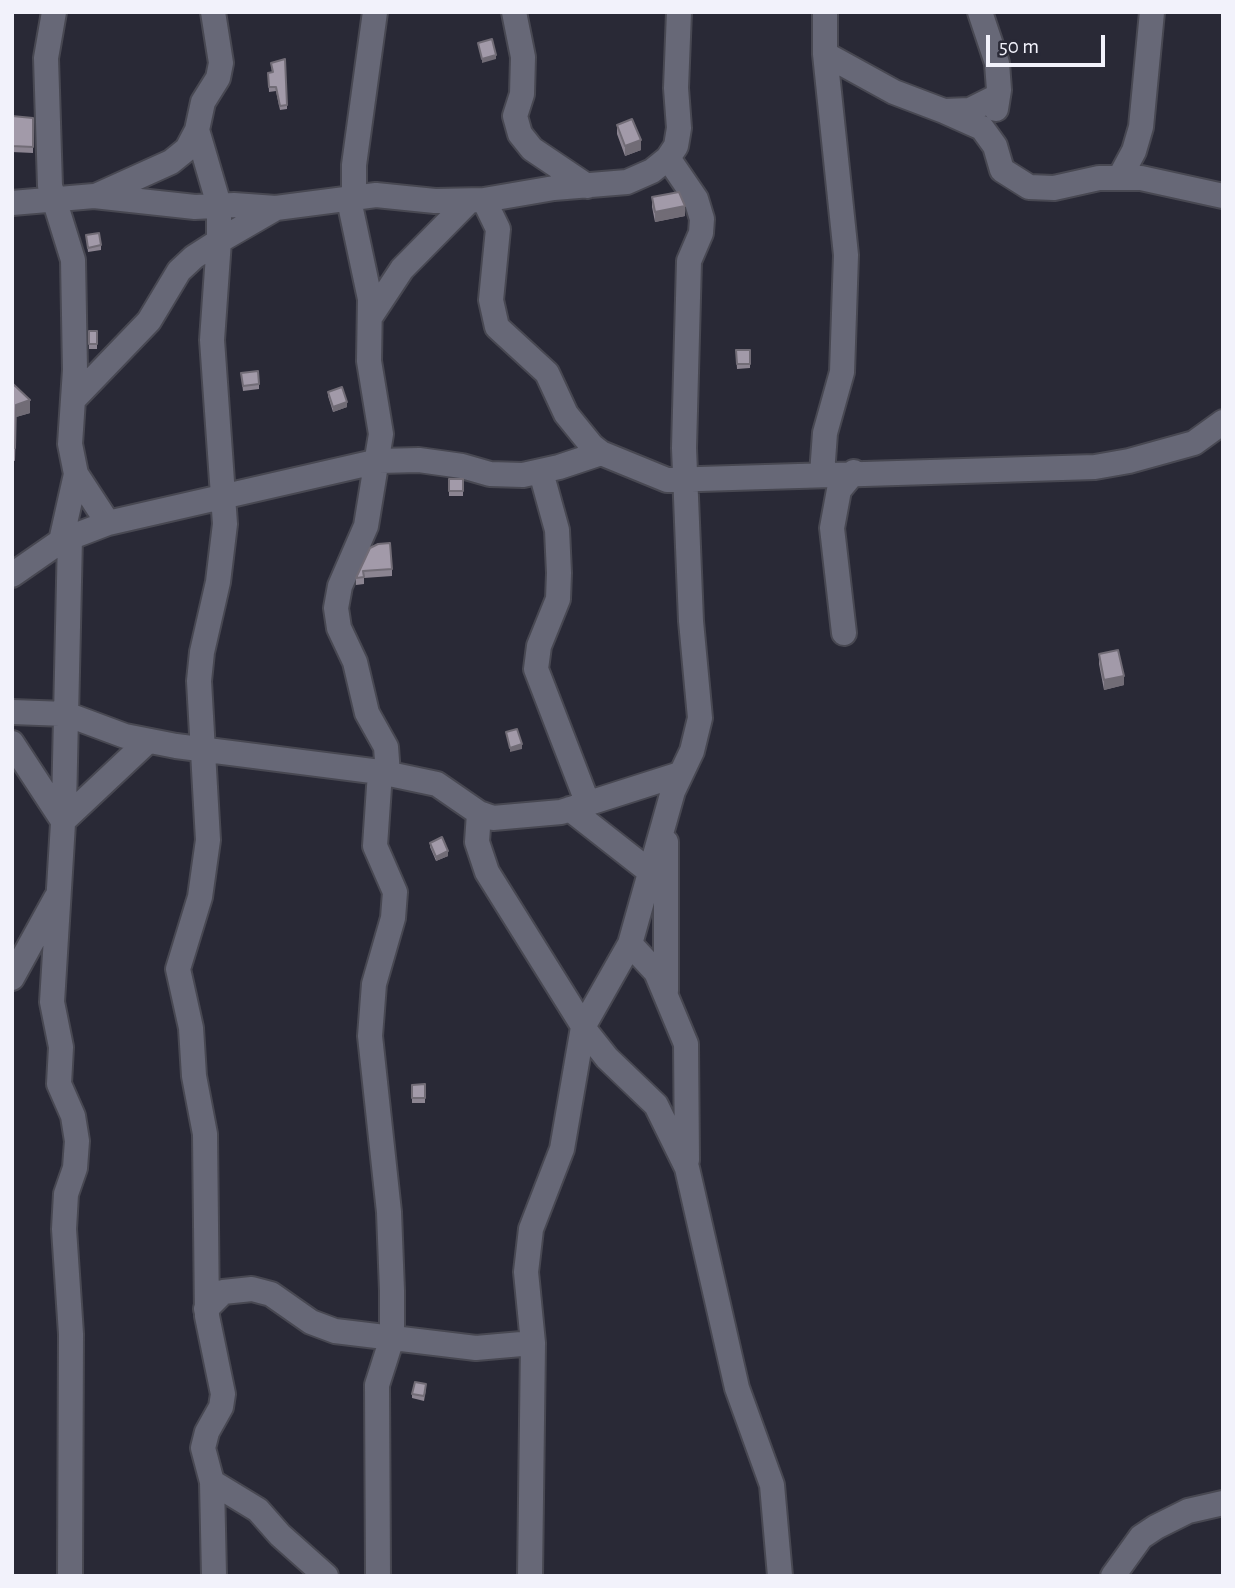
<!DOCTYPE html>
<style>
body{margin:0}
#map{position:relative;width:1235px;height:1588px;overflow:hidden;background:#292936;font-family:"Alegreya Sans",sans-serif}
canvas{display:block}
.frame{position:absolute;inset:0;border:14px solid #f2f2fb;pointer-events:none}
.scale{position:absolute;left:986px;top:35px;width:119px;height:32px;box-sizing:border-box;border:4px solid #f2f2fb;border-top:0;padding-left:9px;font-size:21px;line-height:24px;white-space:nowrap;color:#f2f2fb;-webkit-text-stroke:5px #292936;paint-order:stroke}
</style>
<div id="map">
<canvas width="1235" height="1588"></canvas>
<div class="frame"></div>
<div class="scale">50 m</div>
</div>
<script>
const context = document.querySelector('canvas').getContext('2d');
context.lineJoin = 'round';
function shape(rows) {
  const path = new Path2D();
  for (const r of rows) {
    path.moveTo(r[0], r[1]);
    for (let i = 2; i < r.length; i += 2) path.lineTo(r[i], r[i + 1]);
  }
  return path;
}
function stroke(path, color, width, dash) {
  context.strokeStyle = color;
  context.lineWidth = width;
  context.lineCap = dash ? 'butt' : 'round';
  context.setLineDash(dash || []);
  context.stroke(path);
}
function fillPath(path, color) {
  context.fillStyle = color;
  context.fill(path, 'evenodd');
}
const minor = shape([
 [54,12,46,58,50,186,73,260,75,370,70,444,76,474,61,541],
 [514,12,523,57,522,94,515,116,520,134,532,149,587,186],
 [980,12,997,63,999,90,996,109],
 [825,54,894,92,944,111,970,110,998,96],
 [944,111,982,128,995,146,1002,170,1029,187,1054,188,1099,178,1141,178,1223,196],
 [1120,177,1134,151,1141,127,1152,12],
 [98,195,171,162,187,149,197,130],
 [354,199,354,165,375,12],
 [349,200,370,299,369,361,381,434,366,526,340,586,336,608,339,628,355,662,367,713,386,747,388,774],
 [484,200,498,229,491,300,497,327,547,373,566,414,592,446,601,453,667,480,1095,467,1129,461,1194,443,1223,422],
 [12,203,94,196,195,207,234,205,276,208,376,195,435,201,484,200,554,188,627,182,652,171,668,158,676,146,679,128,676,88,679,12],
 [371,316,402,269,469,201],
 [74,399,149,321,179,271,194,257,219,241,219,205,197,130,203,102,218,78,221,63,213,12],
 [541,472,557,530,559,573,558,599,539,646,536,669,588,804],
 [76,474,108,523],
 [822,474,825,433,842,372,846,255,825,54,825,12],
 [70,537,64,807,52,1002,61,1047,59,1084,73,1116,77,1141,75,1168,66,1194,64,1229,71,1334,70,1576],
 [12,575,61,541,108,523,379,461,419,460,462,466,490,474,523,475,559,467,601,453],
 [844,633,832,528,839,490,854,472],
 [12,712,66,714,125,736,176,746,380,772,437,784,479,813,493,818,561,812,680,774],
 [12,743,63,821,148,741],
 [570,809,649,871],
 [479,813,477,842,487,872,588,1034,607,1058,656,1105,687,1168,737,1388,772,1485,780,1576],
 [630,944,656,972,686,1044,687,1160],
 [12,978,56,898],
 [666,991,666,842],
 [206,1309,223,1292,252,1289,271,1294,311,1322,335,1331,476,1348,533,1343],
 [212,1482,258,1510,280,1535,326,1576],
 [214,1576,212,1482,203,1448,207,1432,221,1407,223,1394,207,1316,205,1134,194,1076,191,1028,178,969,200,897,208,840,199,681,202,652,218,582,225,524,212,340,219,241,276,208],
 [378,1576,377,1385,392,1338,392,1291,389,1212,370,1036,374,984,393,918,395,892,375,846,380,772],
 [530,1576,533,1343,526,1272,531,1229,562,1149,583,1027,630,944,673,791,692,751,700,718,691,621,684,448,689,261,701,233,702,219,696,199,668,158],
 [1113,1576,1141,1537,1156,1527,1188,1511,1223,1503]
]);
stroke(minor, '#484852', 28);
stroke(minor, '#676877', 24);
fillPath(shape([
 [271,63,287,105,287,109,280,110,276,91,269,92,268,73,272,72],
 [12,116,33,118,33,153,12,152],
 [617,125,641,150,625,156,617,134],
 [652,197,685,216,655,222,652,207],
 [86,235,101,245,101,250,88,252],
 [89,331,97,331,97,349,89,349],
 [736,350,750,350,750,368,737,369],
 [241,373,259,384,259,389,243,391],
 [12,383,30,413,16,417,15,461,12,460],
 [328,392,347,407,333,412,328,396],
 [449,479,463,479,463,496,449,496],
 [370,548,392,569,392,576,364,578,364,584,356,585,356,578],
 [1099,654,1124,685,1104,690,1099,664],
 [430,843,448,856,436,861,430,847],
 [425,1084,425,1103,412,1103,412,1085],
 [426,1389,424,1401,412,1398,412,1394]
]), '#8b8491');
fillPath(shape([
 [496,55,496,59,482,63,482,59],
 [641,140,641,150,625,156,625,146],
 [685,206,685,216,655,222,655,212],
 [14,370,14,379,12,381,12,372],
 [30,400,30,413,16,417,15,461,16,405],
 [347,402,347,407,333,412,333,407],
 [1124,676,1124,685,1104,690,1104,680],
 [522,744,522,749,510,752,510,748],
 [448,851,448,856,436,861,436,857]
]), '#716c76');
const building = shape([
 [492,39,496,55,482,59,478,43,492,39],
 [285,59,287,105,280,106,276,87,269,87,268,73,273,72,271,63,285,59],
 [12,116,33,118,33,147,12,146,12,116],
 [632,119,641,140,625,146,617,125,632,119],
 [679,192,685,206,655,212,652,197,679,192],
 [99,233,101,245,88,248,86,235,99,233],
 [89,331,97,331,97,344,89,344,89,331],
 [736,350,750,350,750,364,737,364,736,350],
 [258,371,259,384,243,386,241,373,258,371],
 [12,383,30,400,16,405,15,448,12,448,12,383],
 [342,387,347,402,333,407,328,392,342,387],
 [449,479,463,479,463,491,449,491,449,479],
 [390,543,392,569,363,571,364,577,356,578,370,548,378,544,390,543],
 [1118,650,1124,676,1104,680,1099,654,1118,650],
 [517,729,522,744,510,748,506,732,517,729],
 [442,837,448,851,436,857,430,843,442,837],
 [425,1084,425,1098,412,1098,412,1085,425,1084],
 [415,1382,426,1384,424,1396,412,1394,415,1382]
]);
fillPath(building, '#a29aa9');
stroke(building, '#716c76', 2);
</script>
